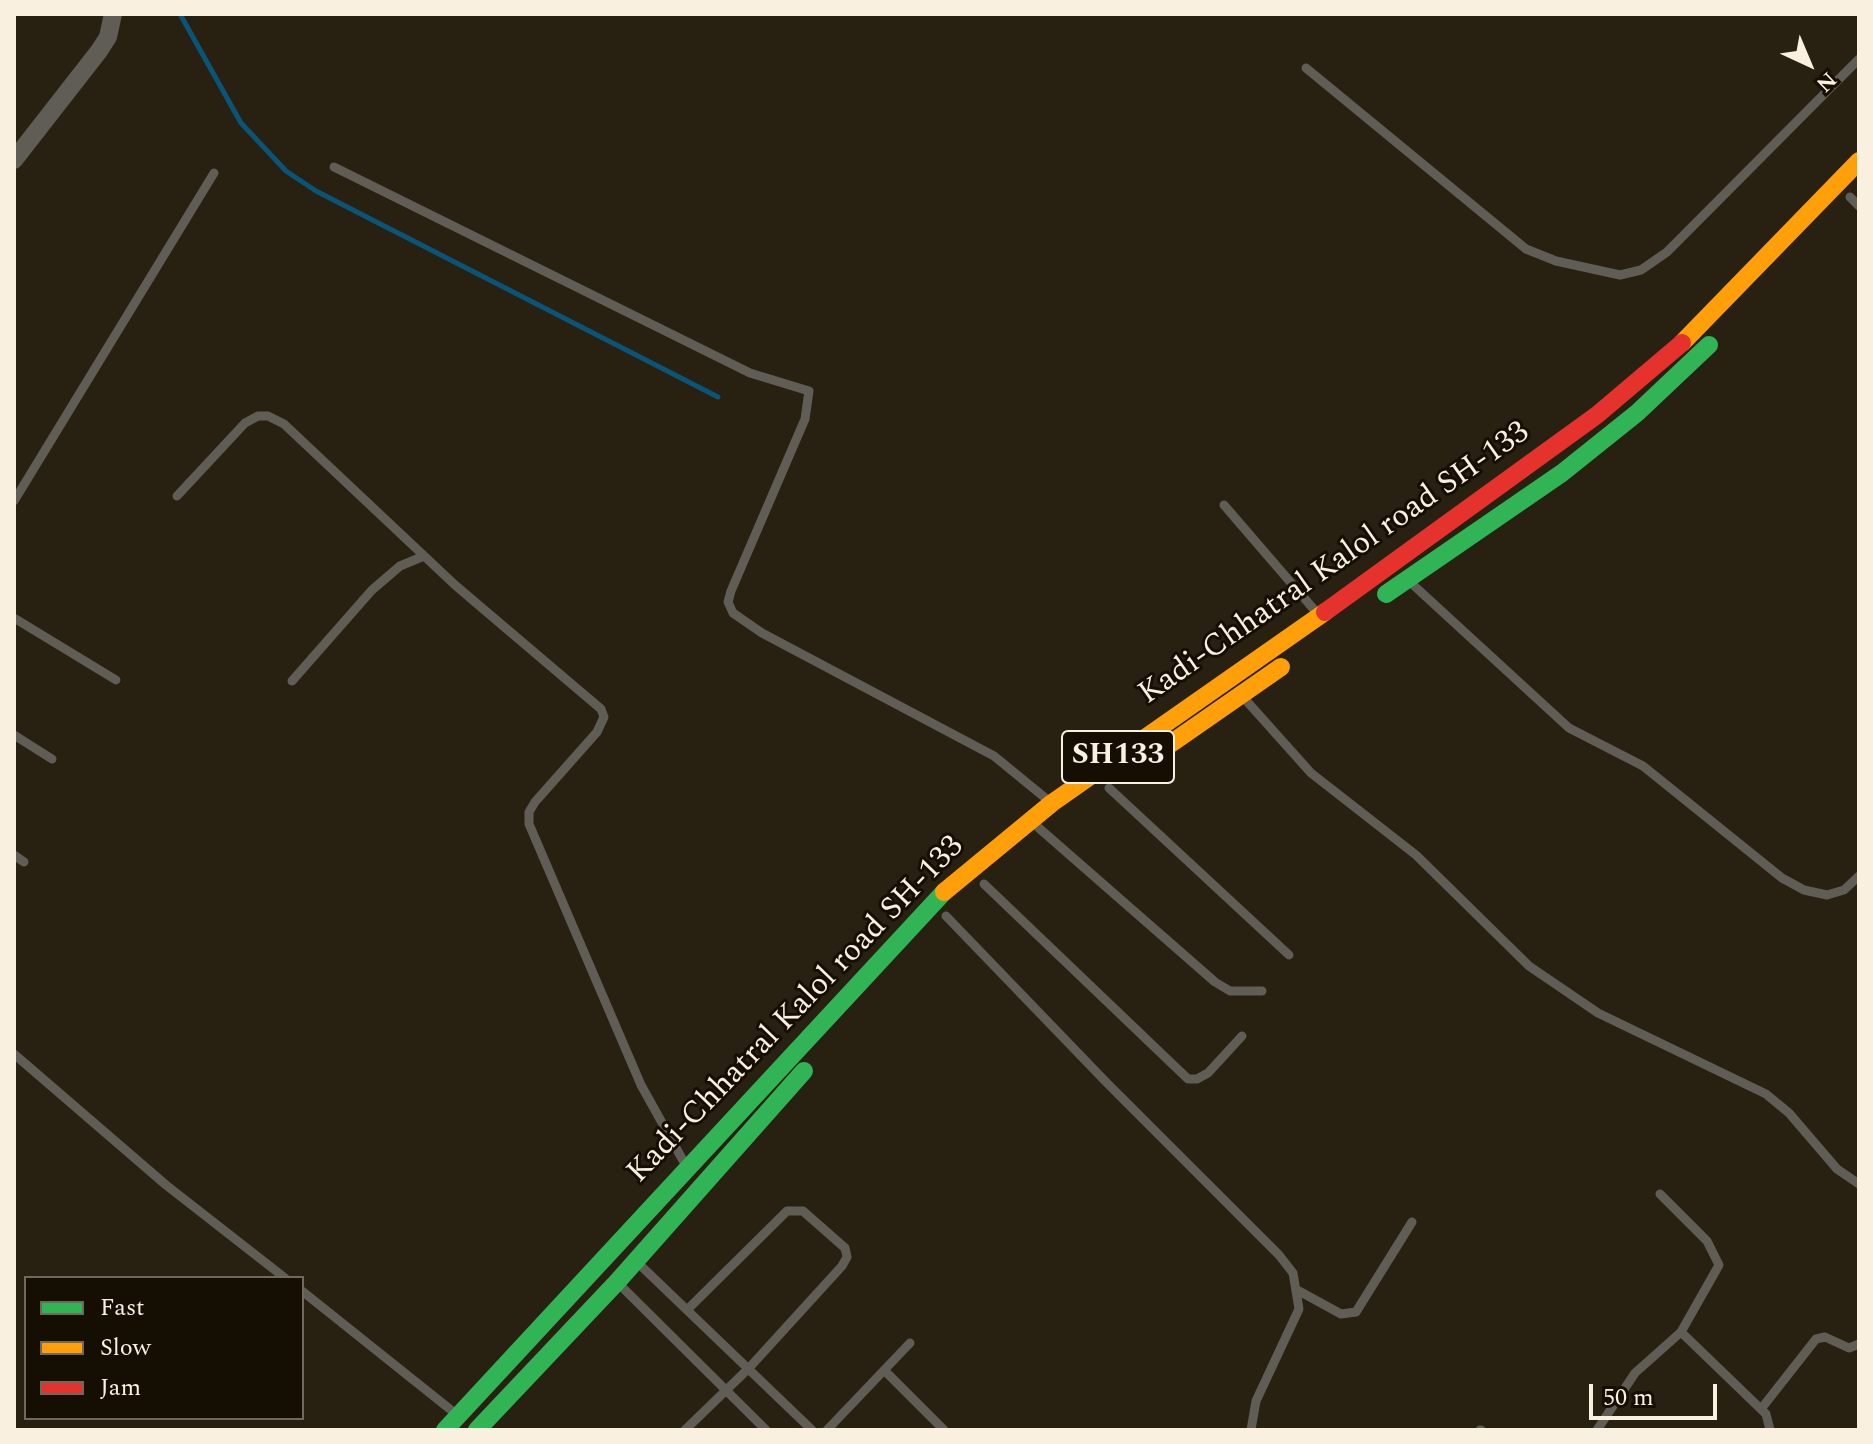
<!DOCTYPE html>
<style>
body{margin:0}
#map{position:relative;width:1873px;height:1444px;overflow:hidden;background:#282010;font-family:Spectral,serif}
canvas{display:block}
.frame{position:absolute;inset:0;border:16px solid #faf0df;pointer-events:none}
.legend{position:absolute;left:24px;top:1276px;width:280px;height:144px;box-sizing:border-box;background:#150e03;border:2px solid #71685b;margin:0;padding:10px 14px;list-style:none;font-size:24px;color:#faf0df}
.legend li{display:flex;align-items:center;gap:16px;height:40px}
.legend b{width:40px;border:2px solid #71685b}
.north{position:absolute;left:1769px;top:24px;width:80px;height:80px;-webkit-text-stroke:6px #150e03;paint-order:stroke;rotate:136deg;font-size:22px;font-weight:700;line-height:32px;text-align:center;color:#faf0df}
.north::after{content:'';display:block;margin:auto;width:28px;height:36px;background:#faf0df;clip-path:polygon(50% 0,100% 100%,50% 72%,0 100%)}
.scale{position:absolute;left:1589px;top:1384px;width:128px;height:36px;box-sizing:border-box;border:4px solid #faf0df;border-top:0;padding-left:10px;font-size:24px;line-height:28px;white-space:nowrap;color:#faf0df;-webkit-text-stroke:6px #150e03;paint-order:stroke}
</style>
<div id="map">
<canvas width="1873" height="1444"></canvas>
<div class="frame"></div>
<ul class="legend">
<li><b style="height:10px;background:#30b455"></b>Fast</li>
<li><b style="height:10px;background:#ff9f0a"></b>Slow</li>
<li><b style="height:10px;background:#e5322d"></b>Jam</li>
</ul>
<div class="north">N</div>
<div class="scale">50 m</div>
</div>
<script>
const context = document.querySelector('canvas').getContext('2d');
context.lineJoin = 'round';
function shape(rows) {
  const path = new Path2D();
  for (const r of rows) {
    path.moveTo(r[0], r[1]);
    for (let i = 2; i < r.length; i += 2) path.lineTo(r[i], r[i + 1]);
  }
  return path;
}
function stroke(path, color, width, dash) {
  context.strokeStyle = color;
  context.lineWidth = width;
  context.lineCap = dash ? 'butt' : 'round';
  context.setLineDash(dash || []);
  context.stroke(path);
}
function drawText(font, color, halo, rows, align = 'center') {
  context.font = font + ' Spectral,serif';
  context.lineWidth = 6;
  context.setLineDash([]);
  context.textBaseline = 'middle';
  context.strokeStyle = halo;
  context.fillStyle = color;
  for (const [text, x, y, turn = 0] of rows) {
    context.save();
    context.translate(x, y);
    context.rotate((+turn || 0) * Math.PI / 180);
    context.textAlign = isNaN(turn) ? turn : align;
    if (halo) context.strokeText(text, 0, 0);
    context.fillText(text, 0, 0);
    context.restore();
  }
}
stroke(shape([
 [180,14,241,123,286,171,316,191,718,397]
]), '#0a5577', 5);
stroke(shape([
 [1306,68,1526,249,1556,261,1620,275,1641,270,1667,252,1859,59],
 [334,167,750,373,809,391,805,419,731,591,728,602,733,613,762,633,994,756,1049,801],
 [1850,197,1859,206],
 [177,496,245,423,258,416,268,416,284,424,455,585,601,709,604,717,597,732,535,802,529,812,529,824,641,1085,685,1164],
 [14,501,214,173],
 [1224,505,1317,613],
 [1410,582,1569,728,1643,766,1782,878,1804,890,1827,895,1844,890,1859,876],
 [14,618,116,680],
 [292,681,372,590,400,566,424,556],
 [1243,697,1311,773,1416,855,1529,966,1598,1013,1766,1094,1789,1113,1837,1169,1859,1184],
 [14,735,52,759],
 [1109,788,1289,955],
 [1032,822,1215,982,1230,991,1262,991],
 [14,855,24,862],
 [984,884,1188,1079,1197,1079,1208,1073,1242,1036],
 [946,916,1107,1083,1279,1255,1293,1273,1299,1309,1256,1401,1251,1430],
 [14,1054,166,1185,285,1278],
 [638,1263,812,1430],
 [621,1286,766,1430],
 [302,1291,456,1414],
 [1299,1291,1341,1314,1356,1312,1412,1222],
 [1681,1332,1766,1414,1770,1430],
 [885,1371,944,1430],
 [1761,1409,1816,1339,1825,1337,1849,1348,1859,1344],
 [685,1430,749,1368,842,1266,847,1257,845,1248,803,1211,787,1211,687,1310],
 [827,1430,910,1343],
 [1480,1430,1481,1430],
 [1597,1430,1635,1373,1681,1332,1719,1265,1707,1241,1660,1194]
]), '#605c56', 9);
stroke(shape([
 [14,160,99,51,108,37,113,14]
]), '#605c56', 18);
stroke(shape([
 [1386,594,1562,473,1637,413,1709,345],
 [445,1430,944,892],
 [477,1430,617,1282,804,1071]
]), '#30b455', 18);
stroke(shape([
 [1682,343,1859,161],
 [1130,772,1281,667],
 [944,892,1052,803,1325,612]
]), '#ff9f0a', 18);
stroke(shape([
 [1325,612,1597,415,1682,343]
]), '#e5322d', 18);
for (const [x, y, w] of [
 [1118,757,112]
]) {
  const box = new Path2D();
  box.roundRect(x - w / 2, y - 26, w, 52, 6);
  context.fillStyle = '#150e03';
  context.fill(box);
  stroke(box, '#faf0df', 2);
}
drawText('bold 30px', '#faf0df', null, [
 ["SH133",1118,757]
]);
drawText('32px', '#faf0df', '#150e03', [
 ["Kadi-Chhatral Kalol road SH-133",1335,565,-35],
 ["Kadi-Chhatral Kalol road SH-133",797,1011,-46]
]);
</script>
